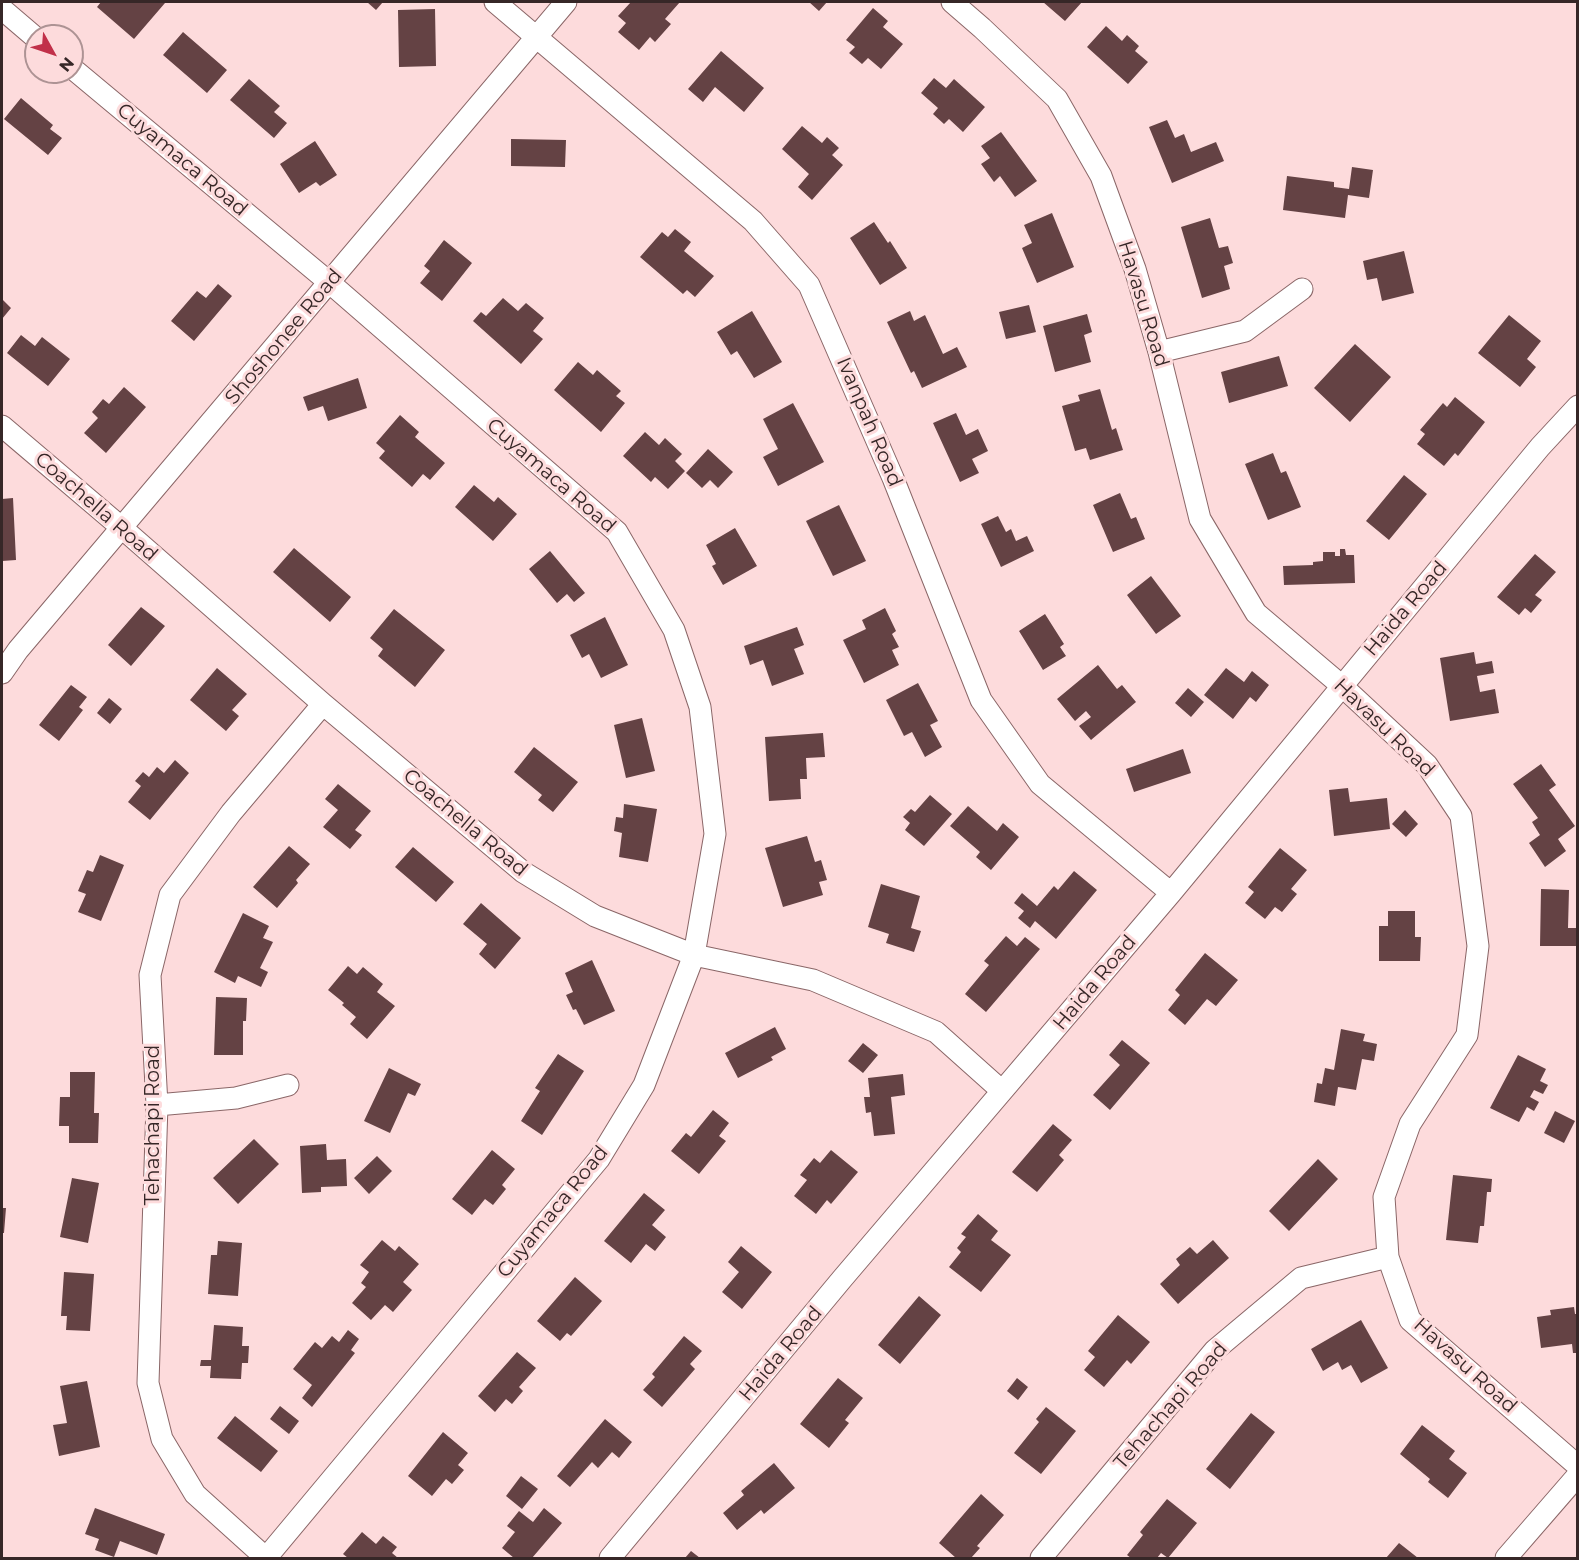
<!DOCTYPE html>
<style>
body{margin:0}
#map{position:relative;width:1579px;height:1560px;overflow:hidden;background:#fddbdc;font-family:Montserrat,sans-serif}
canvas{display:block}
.frame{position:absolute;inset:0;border:3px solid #362727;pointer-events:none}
.north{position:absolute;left:24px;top:24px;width:60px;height:60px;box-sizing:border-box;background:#fddbdc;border:2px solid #ad9394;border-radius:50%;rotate:130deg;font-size:16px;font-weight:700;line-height:24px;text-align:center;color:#362727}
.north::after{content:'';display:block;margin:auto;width:21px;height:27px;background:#c13049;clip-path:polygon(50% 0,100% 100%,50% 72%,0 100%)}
</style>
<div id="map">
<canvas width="1579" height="1560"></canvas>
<div class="frame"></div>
<div class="north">N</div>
</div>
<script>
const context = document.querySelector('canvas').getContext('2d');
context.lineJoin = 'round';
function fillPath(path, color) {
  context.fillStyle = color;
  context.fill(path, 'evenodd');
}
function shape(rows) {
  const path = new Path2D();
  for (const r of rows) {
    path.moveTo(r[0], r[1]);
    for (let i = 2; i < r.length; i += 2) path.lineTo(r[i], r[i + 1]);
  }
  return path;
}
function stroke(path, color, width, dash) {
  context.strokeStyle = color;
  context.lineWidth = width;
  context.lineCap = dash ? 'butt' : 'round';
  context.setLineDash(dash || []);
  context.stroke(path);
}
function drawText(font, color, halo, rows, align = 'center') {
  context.font = font + ' Montserrat,sans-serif';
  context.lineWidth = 6;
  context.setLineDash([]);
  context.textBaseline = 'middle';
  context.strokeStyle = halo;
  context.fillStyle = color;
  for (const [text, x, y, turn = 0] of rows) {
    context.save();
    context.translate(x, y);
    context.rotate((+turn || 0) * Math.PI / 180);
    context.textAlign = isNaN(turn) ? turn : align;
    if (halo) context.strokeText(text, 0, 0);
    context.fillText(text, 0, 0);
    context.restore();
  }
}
fillPath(shape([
 [101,2,163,2,165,3,134,39,97,7],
 [367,2,383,2,376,10],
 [631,2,680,2,665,19,671,24,655,42,650,37,639,50,618,32,626,23,618,16],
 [809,2,827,2,819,11],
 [1043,2,1082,2,1065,21],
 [873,8,888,21,883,27,903,44,881,69,868,58,862,64,849,53,855,47,846,40],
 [435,9,436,66,399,67,398,10],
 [1106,26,1122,41,1127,35,1139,46,1135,51,1148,62,1128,84,1087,47],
 [183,32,227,70,207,93,163,55],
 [721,51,764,88,744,112,715,87,703,102,688,89],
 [934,78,946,88,954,79,985,107,963,132,949,119,944,124,933,114,938,108,921,93],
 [249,79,280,106,274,112,287,123,274,138,230,100],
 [21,98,53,125,50,129,62,138,48,155,4,119],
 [1167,120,1175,138,1184,134,1191,152,1216,142,1224,161,1172,183,1149,127],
 [802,126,822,143,827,137,839,148,832,155,843,165,812,200,798,187,809,174,782,149],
 [1001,132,1037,181,1015,197,1000,176,994,182,981,164,990,158,981,146],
 [511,139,566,140,565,167,511,166],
 [315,141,337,175,320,186,316,182,299,193,280,164],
 [1352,167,1373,170,1369,198,1348,195,1345,218,1283,210,1287,176,1334,182,1334,187,1349,189],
 [1052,213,1074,267,1037,283,1022,248,1032,243,1024,225],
 [1210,218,1219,248,1228,246,1233,263,1224,266,1230,289,1202,298,1181,227],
 [874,222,888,243,890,241,907,268,880,285,850,238],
 [675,229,691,242,684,251,714,276,695,297,687,290,683,294,640,257,662,232,668,237],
 [444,240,472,263,442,301,420,283,430,271,424,266],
 [1404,251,1414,293,1382,301,1377,278,1367,280,1363,261],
 [218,284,232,296,194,341,171,321,197,291,206,298],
 [503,298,518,311,526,303,544,318,533,331,543,339,521,364,473,321,481,312,486,316],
 [2,299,11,308,2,319],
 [1029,305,1036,332,1006,339,999,312],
 [752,311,782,362,754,378,737,351,731,355,717,332],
 [910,311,914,321,925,315,943,354,957,347,967,367,922,388,914,371,911,373,887,322],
 [1087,314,1092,332,1084,335,1091,362,1055,372,1043,326],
 [1509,315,1541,341,1527,359,1536,367,1520,387,1478,353],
 [21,335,35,346,42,337,70,359,48,386,7,353],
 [1355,344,1391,377,1350,422,1314,388],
 [1279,356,1288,386,1229,403,1221,372],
 [578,362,593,375,597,370,621,391,616,396,625,403,601,432,554,390],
 [358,378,367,408,328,421,323,406,308,411,303,397],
 [124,387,146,407,106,453,84,433,98,418,92,412,103,399,109,404],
 [1100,389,1112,430,1116,428,1123,450,1090,460,1086,448,1075,451,1062,406,1080,401,1078,395],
 [1455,397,1485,422,1458,456,1455,453,1444,466,1417,444,1425,434,1420,430,1443,403,1447,407],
 [793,403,824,462,778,486,763,457,778,449,763,419],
 [956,413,966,435,978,429,988,451,972,459,979,473,960,482,933,423],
 [400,415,419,432,415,437,445,463,430,480,423,474,412,487,379,458,385,451,376,443],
 [645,432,659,445,665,438,682,454,675,461,685,471,668,489,655,477,651,482,623,456],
 [708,449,733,472,718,488,710,480,702,488,686,473],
 [1273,453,1281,473,1286,471,1301,507,1268,520,1245,464],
 [1404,475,1427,494,1389,540,1366,521],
 [474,485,494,502,498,497,517,514,493,541,455,507],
 [1120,493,1131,519,1136,517,1145,539,1113,552,1093,505],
 [13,498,16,560,2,561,2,499],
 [839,505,866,561,833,576,806,521],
 [998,516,1006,532,1011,529,1016,541,1027,536,1034,551,1001,567,981,524],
 [735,528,757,566,723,585,712,566,716,564,706,545],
 [294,548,351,597,330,622,273,572],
 [1340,549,1345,549,1346,555,1354,555,1355,583,1284,585,1283,566,1313,565,1313,562,1323,561,1323,552,1335,552,1335,556,1340,556],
 [550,551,585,593,574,602,567,594,557,603,529,569],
 [1535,554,1556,572,1535,595,1542,600,1531,613,1525,608,1519,615,1497,597],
 [1151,576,1181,616,1156,634,1127,595],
 [141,607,165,626,131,666,108,645],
 [885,608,896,631,892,634,899,647,892,650,899,665,864,683,843,640,866,629,862,620],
 [394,609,445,650,415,687,378,656,383,649,370,638],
 [1045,614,1064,644,1060,647,1066,656,1043,670,1019,631],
 [605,617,628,665,601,678,589,654,582,658,570,635],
 [797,627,804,645,794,649,804,674,772,686,763,660,750,665,744,646],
 [1474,652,1476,664,1492,661,1494,673,1477,676,1480,692,1495,689,1499,713,1450,721,1440,658],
 [1098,665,1117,689,1122,685,1136,702,1091,740,1079,726,1091,717,1086,711,1075,721,1057,699],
 [217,668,247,694,232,710,239,716,226,731,190,700],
 [1226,668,1244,682,1252,671,1269,685,1256,702,1250,697,1233,719,1204,695],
 [918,683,938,721,930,725,942,747,925,757,912,732,904,736,886,700],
 [71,685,87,697,79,707,83,710,59,741,39,725],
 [1188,688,1204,702,1191,717,1175,703],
 [109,698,122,709,110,724,97,713],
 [642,718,655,771,626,778,614,725],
 [823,733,825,757,806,758,807,779,800,779,801,799,769,801,765,737],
 [534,747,578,782,553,812,538,800,542,795,514,772],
 [1183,749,1191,773,1134,792,1126,769],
 [175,760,189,773,150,820,128,802,141,786,135,781,143,772,149,777,157,767,164,773],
 [1541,764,1556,785,1549,790,1575,826,1558,839,1566,851,1545,867,1529,843,1540,835,1532,822,1538,818,1513,784],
 [338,784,371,811,355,830,362,835,350,849,323,827,338,810,325,799],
 [1348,788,1350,802,1387,798,1390,829,1334,836,1329,790],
 [930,795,952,814,924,846,905,830,910,823,903,817,911,809,915,812],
 [624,804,657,809,648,862,619,857,622,833,614,831,616,817,623,818],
 [968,806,997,831,1003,823,1019,837,991,870,976,857,980,852,950,826],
 [1405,810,1418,824,1406,837,1392,824],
 [807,836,815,862,821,860,827,880,819,882,823,895,783,907,765,848],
 [289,846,310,864,296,880,298,883,277,908,253,887],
 [413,847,454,882,436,902,395,867],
 [1280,848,1307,870,1291,889,1297,894,1282,912,1275,907,1265,919,1245,903,1254,892,1248,887],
 [100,855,124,865,101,921,78,912,86,894,78,891,87,870,93,872],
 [1074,871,1097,890,1056,939,1035,921,1030,928,1018,918,1024,911,1014,903,1022,893,1037,906,1054,886,1058,890],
 [881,884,920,896,911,928,921,931,914,952,886,943,889,934,868,927],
 [1541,889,1569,890,1568,928,1576,928,1576,946,1540,946],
 [481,903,521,938,495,969,479,954,487,944,463,924],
 [1388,911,1415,911,1415,937,1421,937,1420,961,1379,961,1379,926,1388,926],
 [243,913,269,926,263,938,273,942,260,968,268,972,261,987,238,976,235,983,214,972],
 [1006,936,1017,946,1025,937,1040,949,986,1012,965,994,989,965,984,961],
 [1205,953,1238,980,1216,1006,1207,999,1185,1025,1168,1010,1180,995,1175,990],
 [592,960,615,1011,584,1025,576,1009,573,1010,566,995,573,992,565,973],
 [348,966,357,974,363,967,383,984,377,992,395,1006,367,1039,350,1024,356,1017,342,1005,344,1003,328,990],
 [216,997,247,998,246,1021,243,1021,243,1055,214,1055],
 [775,1027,786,1049,771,1057,773,1060,738,1078,725,1053],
 [1341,1029,1365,1034,1363,1041,1377,1044,1374,1061,1362,1059,1356,1090,1338,1087,1335,1106,1314,1102,1317,1083,1322,1084,1325,1068,1334,1070],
 [1122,1040,1150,1063,1110,1110,1093,1095,1120,1065,1109,1055],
 [863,1043,878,1055,863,1073,848,1061],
 [558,1054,584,1071,542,1135,521,1121,540,1091,535,1088],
 [1518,1055,1546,1069,1540,1081,1548,1085,1543,1094,1534,1090,1530,1097,1539,1102,1534,1111,1527,1107,1519,1122,1490,1108],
 [389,1068,421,1084,415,1096,408,1093,390,1133,364,1121],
 [70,1072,95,1072,94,1113,99,1113,98,1143,69,1143,69,1126,59,1126,60,1097,70,1097],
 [903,1074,905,1095,891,1097,895,1134,874,1136,871,1112,866,1113,864,1097,870,1097,868,1078],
 [713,1110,729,1123,719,1136,726,1141,699,1174,671,1151,686,1133,691,1137],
 [1555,1111,1575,1121,1564,1143,1544,1133],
 [1053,1124,1072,1140,1059,1155,1064,1160,1037,1192,1012,1172],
 [254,1139,279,1164,238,1204,213,1178],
 [326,1144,327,1160,346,1159,347,1186,321,1187,321,1192,302,1193,300,1146],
 [492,1150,515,1169,502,1185,506,1189,493,1205,485,1199,472,1215,452,1199],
 [831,1150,858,1172,831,1204,827,1200,816,1214,794,1196,807,1180,800,1175,814,1158,820,1163],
 [377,1156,392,1171,369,1194,354,1178],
 [1318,1159,1338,1179,1289,1231,1269,1211],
 [1453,1175,1492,1179,1491,1192,1487,1192,1484,1226,1480,1226,1478,1243,1446,1240],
 [72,1178,99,1183,88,1243,60,1237],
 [644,1193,665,1210,652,1225,666,1237,655,1251,646,1244,631,1263,604,1241],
 [2,1208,6,1208,4,1233,2,1233],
 [978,1214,998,1231,991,1240,1011,1255,981,1292,949,1267,961,1252,957,1248,966,1237,961,1234],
 [382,1240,395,1251,399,1246,419,1264,403,1282,412,1290,393,1312,385,1305,371,1320,352,1303,366,1287,361,1283,369,1272,360,1265],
 [1213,1240,1229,1258,1178,1304,1160,1284,1180,1265,1176,1259,1190,1247,1197,1254],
 [218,1241,242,1243,238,1296,208,1294,211,1255,217,1255],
 [741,1246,772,1272,742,1309,722,1292,739,1272,728,1262],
 [64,1272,94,1274,90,1331,66,1330,67,1316,61,1316],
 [575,1277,602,1301,571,1336,567,1333,560,1341,537,1321],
 [919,1296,941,1315,900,1364,878,1345],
 [1574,1307,1575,1314,1578,1314,1578,1353,1573,1353,1572,1344,1541,1348,1537,1317,1551,1315,1550,1310],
 [1118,1315,1150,1342,1131,1364,1127,1360,1104,1387,1084,1370,1095,1357,1088,1351],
 [1361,1320,1388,1368,1361,1383,1351,1365,1342,1370,1338,1362,1323,1371,1311,1349],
 [214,1325,243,1327,242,1346,249,1346,248,1363,242,1363,241,1379,210,1378,211,1366,200,1366,201,1360,211,1360],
 [348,1330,359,1339,351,1350,355,1353,312,1407,302,1398,312,1385,293,1369,315,1342,322,1348,332,1336,339,1342],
 [684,1336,702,1351,690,1364,695,1369,662,1407,643,1390,655,1377,652,1374],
 [517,1352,536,1368,519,1387,523,1391,512,1404,506,1399,495,1412,478,1396],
 [838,1378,863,1398,845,1420,849,1423,829,1448,800,1424],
 [1017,1378,1028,1387,1018,1400,1007,1391],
 [87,1381,100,1447,59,1456,53,1425,67,1423,60,1386],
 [280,1406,299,1421,289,1434,270,1419],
 [1046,1407,1076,1431,1041,1474,1014,1453,1039,1422,1036,1419],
 [1251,1413,1275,1432,1230,1489,1206,1469],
 [235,1416,278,1451,261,1472,217,1438],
 [605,1419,632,1442,619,1458,612,1452,598,1468,592,1462,570,1487,557,1476],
 [1422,1425,1455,1451,1449,1459,1467,1473,1448,1498,1428,1482,1430,1479,1400,1454],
 [443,1432,468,1453,458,1465,464,1470,452,1484,446,1479,432,1496,408,1476],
 [774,1463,795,1488,764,1514,761,1510,737,1530,723,1513,744,1495,741,1491],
 [521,1476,538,1489,522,1509,506,1496],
 [981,1494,1004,1515,977,1546,980,1548,971,1558,956,1558,939,1543],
 [1167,1499,1197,1523,1168,1558,1161,1553,1157,1558,1131,1558,1127,1555,1143,1535,1140,1532],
 [95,1508,165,1534,157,1555,120,1541,114,1557,95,1550,99,1539,85,1534],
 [544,1508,562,1523,532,1558,514,1558,502,1548,515,1532,507,1526,519,1511,533,1522],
 [362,1532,376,1544,383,1536,397,1547,392,1553,398,1558,348,1558,343,1554],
 [1399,1543,1418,1558,1386,1558],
 [691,1551,700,1558,685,1558]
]), '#644244');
const minor = shape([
 [495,2,753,221,809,285,893,478,981,700,1040,784,1171,893],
 [952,2,982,28,1057,99,1101,176,1135,269,1159,352,1200,519,1256,613,1342,686,1427,765,1461,816,1478,946,1467,1035,1410,1124,1384,1197,1388,1257,1410,1320,1578,1466],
 [2,9,36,38],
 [72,68,330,283,617,532,674,630,700,707,715,834,694,955,644,1085,599,1159,266,1558],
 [1159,352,1245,331,1302,289],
 [2,426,122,528,323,704,523,872,595,916,694,955,813,980,936,1032,1002,1091],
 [2,673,18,650,566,2],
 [157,1105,236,1098,288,1085],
 [266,1558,195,1494,162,1439,148,1383,157,1105,150,975,170,895,231,813,323,704],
 [610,1558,842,1279,1171,893,1540,447,1578,406],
 [1041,1558,1215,1350,1301,1278,1388,1257],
 [1506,1558,1578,1475]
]);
stroke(minor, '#8a6667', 23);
stroke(minor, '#fff', 21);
drawText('20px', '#362727', '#fddbdc', [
 ["Cuyamaca Road",182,160,40],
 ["Havasu Road",1143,304,73],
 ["Shoshonee Road",284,337,-50],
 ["Ivanpah Road",869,422,67],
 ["Cuyamaca Road",551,476,41],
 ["Coachella Road",96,507,41],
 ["Haida Road",1406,609,-50],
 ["Havasu Road",1384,728,44],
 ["Coachella Road",465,823,40],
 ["Haida Road",1095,983,-50],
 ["Tehachapi Road",153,1125,-90],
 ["Cuyamaca Road",553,1212,-51],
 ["Haida Road",781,1354,-50],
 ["Havasu Road",1465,1366,42],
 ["Tehachapi Road",1171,1406,-49]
]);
</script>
